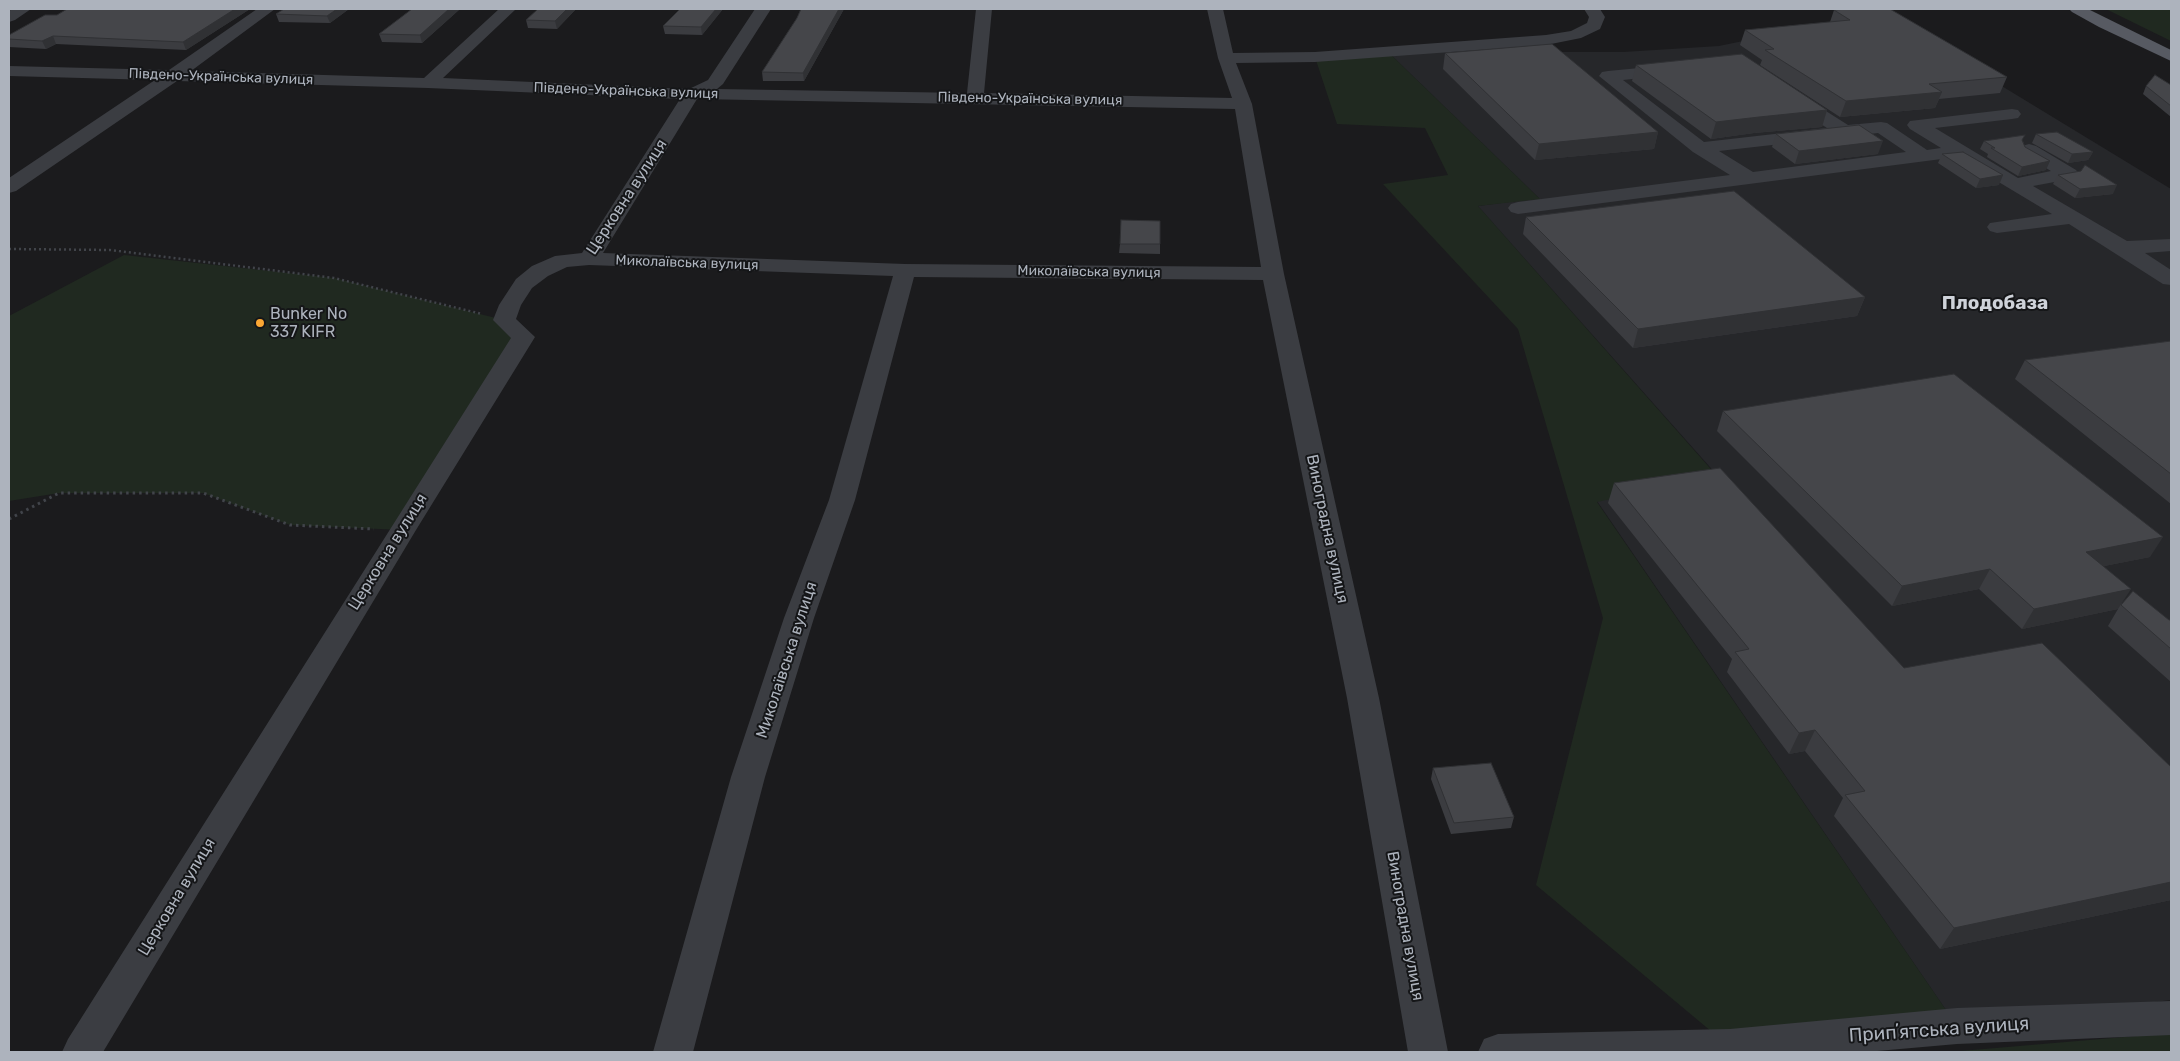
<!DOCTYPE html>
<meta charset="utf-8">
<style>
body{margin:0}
#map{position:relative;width:2180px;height:1061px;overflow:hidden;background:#1b1b1d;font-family:Rubik,sans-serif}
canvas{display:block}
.frame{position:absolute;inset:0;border:10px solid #adb3bd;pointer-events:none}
</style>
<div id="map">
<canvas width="2180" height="1061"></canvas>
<div class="frame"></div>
</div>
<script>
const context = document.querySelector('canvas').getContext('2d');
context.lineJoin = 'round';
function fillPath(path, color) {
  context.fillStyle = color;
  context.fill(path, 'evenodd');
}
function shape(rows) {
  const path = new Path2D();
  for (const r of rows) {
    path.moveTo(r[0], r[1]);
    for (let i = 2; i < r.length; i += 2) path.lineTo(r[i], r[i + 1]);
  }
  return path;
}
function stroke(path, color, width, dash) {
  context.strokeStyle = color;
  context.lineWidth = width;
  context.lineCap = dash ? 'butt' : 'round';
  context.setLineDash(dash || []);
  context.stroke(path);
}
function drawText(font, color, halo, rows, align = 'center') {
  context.font = font + ' Rubik,sans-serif';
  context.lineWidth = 4;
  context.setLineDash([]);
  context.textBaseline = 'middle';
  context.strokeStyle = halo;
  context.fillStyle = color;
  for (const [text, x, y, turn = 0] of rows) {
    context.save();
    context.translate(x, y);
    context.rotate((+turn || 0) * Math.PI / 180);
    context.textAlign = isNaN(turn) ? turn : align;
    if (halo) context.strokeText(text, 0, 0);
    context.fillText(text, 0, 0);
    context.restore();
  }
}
fillPath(shape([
 [1890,18,2171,189,2171,1000,1957,1026,1597,501,1717,475,1478,206,1539,198,1388,52,1546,40,1558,52,1623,52,1719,46,1806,28]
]), '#26272a');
fillPath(shape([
 [2106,9,2171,9,2171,41,2116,14],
 [1388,52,1540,199,1478,206,1717,476,1597,502,1957,1026,1730,1047,1536,885,1603,618,1518,329,1383,184,1448,175,1425,128,1337,124,1315,57],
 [124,255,334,278,504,320,523,337,402,530,290,525,203,493,59,493,9,501,9,316],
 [2171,1033,2171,1052,1949,1052]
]), '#202920');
stroke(shape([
 [9,249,110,250,334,278,482,314]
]), '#41444a', 2.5, [2, 3]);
stroke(shape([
 [9,519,59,493,203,493,290,525,374,529]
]), '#41444a', 3, [2.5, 4]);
fillPath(shape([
 [12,9,31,9,15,20,9,22,9,11,12,9],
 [257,9,275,9,191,71,424,78,499,9,516,9,443,78,689,89,708,80,755,9,771,9,723,84,717,89,967,93,976,9,992,9,984,93,1232,98,1218,58,1207,9,1223,9,1233,53,1315,52,1546,35,1571,31,1587,23,1589,17,1584,9,1600,9,1605,17,1600,29,1581,38,1546,45,1315,62,1236,63,1252,104,1284,274,1379,698,1448,1052,1408,1052,1347,698,1263,280,914,277,855,500,814,618,765,777,693,1052,653,1052,731,777,784,618,829,500,893,276,589,265,567,267,548,276,532,288,521,305,516,319,535,337,416,530,103,1052,62,1052,68,1039,511,338,493,320,499,305,516,279,532,266,555,256,582,253,680,99,428,88,177,81,16,191,9,193,9,178,155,80,9,76,9,66,169,70,257,9],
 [697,99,1235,109,1261,267,905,264,603,253,697,99],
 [1671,65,1677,66,1679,70,1677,74,1623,80,1704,142,1827,128,1787,102,1784,98,1787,94,1793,93,1799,94,1848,125,1881,122,1887,123,1927,150,1941,148,1910,129,1907,125,1910,121,2012,109,2018,110,2021,114,2018,118,2012,119,1935,128,2018,178,2051,171,2022,154,2020,150,2022,146,2029,144,2036,146,2076,170,2079,174,2076,178,2033,186,2127,241,2171,239,2171,251,2145,253,2171,270,2171,285,2163,284,2069,224,1997,233,1990,231,1987,227,1990,223,2052,214,1957,157,1518,214,1511,212,1508,208,1511,204,1518,202,1730,175,1693,152,1599,76,1602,72,1608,71,1671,65],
 [1878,133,1906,152,1753,172,1719,151,1878,133],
 [2171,1001,2171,1035,1957,1044,1866,1052,1478,1052,1484,1039,1498,1034,1730,1029,1957,1008,2171,1001]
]), '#3b3d42');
fillPath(shape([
 [2069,9,2088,9,2171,50,2171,61,2099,27,2072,12,2069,9]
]), '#575a62');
fillPath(shape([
 [250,9,186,50,56,44,46,49,9,47,9,35,57,15],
 [284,9,349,9,330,23,279,22,276,14],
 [412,9,460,9,422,43,382,42,379,34],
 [538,9,576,9,557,29,528,28,526,20],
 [680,9,723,9,702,35,665,34,663,26],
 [801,9,844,9,804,81,763,81,762,72,797,18],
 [1834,10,2007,77,2000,93,1939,99,1935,108,1840,117,1760,65,1762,60,1740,45,1745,30,1830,22],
 [1445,53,1658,132,1654,149,1535,160,1443,69],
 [1636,65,1827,110,1822,127,1754,133,1711,139,1632,81],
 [2171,85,2171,117,2143,94,2146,86],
 [1776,134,1878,154,1795,164,1772,147],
 [2036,134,2093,152,2088,160,2068,163,2032,143],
 [1984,141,2023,141,2025,147,2046,170,2018,176,1987,157,1988,154,1980,149],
 [1942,154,1999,185,1976,188,1938,163],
 [2058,175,2113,194,2075,198,2053,184],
 [1526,217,1865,297,1857,316,1633,348,1523,234],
 [1120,244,1160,244,1160,254,1119,253],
 [2171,341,2171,504,2015,379,2025,360],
 [1723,411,2150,557,2104,566,2122,604,2169,620,2171,620,2171,682,2108,626,2118,609,2022,629,1979,589,1892,606,1717,431],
 [1614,483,1904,668,2171,767,2171,900,1940,949,1834,816,1843,798,1805,751,1789,754,1727,672,1732,659,1608,503],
 [1433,768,1514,817,1511,828,1451,834,1431,779]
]), '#3b3c40');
fillPath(shape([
 [235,9,250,9,186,50,183,42],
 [337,9,349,9,330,23,327,16],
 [449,9,460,9,422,43,420,35],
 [567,9,576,9,557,29,555,21],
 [716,9,723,9,702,35,701,27],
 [839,9,844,9,804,81,803,73],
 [53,36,56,44,46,49,42,41],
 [1942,92,1935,108,1840,117,1846,101],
 [1827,110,1822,127,1754,133,1711,139,1716,122,1759,117],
 [1658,132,1654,149,1535,160,1539,144],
 [1883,141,1878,154,1795,164,1799,151],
 [2093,152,2088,160,2068,163,2072,154],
 [2050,161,2046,170,2018,176,2022,167],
 [2003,175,1999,185,1976,188,1980,179],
 [2117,185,2113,194,2075,198,2080,189],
 [1865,297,1857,316,1633,348,1638,329],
 [2163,537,2150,557,2074,572,2086,552],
 [1990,569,1979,589,1892,606,1902,586],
 [2131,589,2118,609,2022,629,2034,609],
 [1815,730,1805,751,1789,754,1799,733],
 [2171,882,2171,900,1940,949,1954,928]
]), '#303134');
const building = shape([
 [67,9,235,9,183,42,53,36,42,41,9,39,9,35,45,15,57,15,67,9],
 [284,9,337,9,327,16,276,14,284,9],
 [412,9,449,9,420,35,379,34,412,9],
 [538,9,567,9,555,21,526,20,538,9],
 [680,9,716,9,701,27,663,26,680,9],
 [801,9,839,9,803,73,762,72,797,18,801,9],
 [1848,9,1890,9,2007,77,1929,84,1942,92,1846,101,1765,50,1774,49,1745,30,1850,20,1834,10,1848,9],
 [1552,44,1658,132,1539,144,1445,53,1552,44],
 [1742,54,1827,110,1759,117,1716,122,1636,65,1742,54],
 [2155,75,2171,85,2171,106,2146,86,2155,75],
 [1859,125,1883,141,1799,151,1776,134,1859,125],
 [2057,132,2093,152,2072,154,2036,134,2057,132],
 [2025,135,2022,140,2025,147,2050,161,2022,167,1991,148,1995,148,1984,141,2025,135],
 [1963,152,2003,175,1980,179,1942,154,1963,152],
 [2085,165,2117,185,2080,189,2058,175,2081,171,2085,165],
 [1734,191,1865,297,1638,329,1526,217,1734,191],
 [1121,220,1160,221,1160,244,1120,244,1121,220],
 [2171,341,2171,474,2025,360,2171,341],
 [1954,374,2163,537,2086,552,2131,589,2034,609,1990,569,1902,586,1723,411,1954,374],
 [1720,468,1904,668,2042,643,2171,767,2171,882,1954,928,1845,795,1865,791,1815,730,1799,733,1735,652,1749,649,1614,483,1720,468],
 [2133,591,2169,620,2171,620,2171,649,2121,605,2133,591],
 [1491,763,1514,817,1454,823,1433,768,1491,763]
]);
fillPath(building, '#45464a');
stroke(building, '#303134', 1);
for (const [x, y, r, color] of [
 [260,323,5,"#fca834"]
]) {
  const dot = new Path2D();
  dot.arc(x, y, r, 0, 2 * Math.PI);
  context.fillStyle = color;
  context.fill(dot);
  stroke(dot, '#151618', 2);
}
drawText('14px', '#adb3bd', '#151618', [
 ["Південо-Українська вулиця",221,77,2],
 ["Південо-Українська вулиця",626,91,2],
 ["Південо-Українська вулиця",1030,99,1],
 ["Миколаївська вулиця",687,263,2],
 ["Миколаївська вулиця",1089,272,1]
]);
drawText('16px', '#adb3bd', '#151618', [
 ["Церковна вулиця",627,197,-57],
 ["Виноградна вулиця",1327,529,78],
 ["Церковна вулиця",388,552,-58],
 ["Миколаївська вулиця",787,660,-72],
 ["Церковна вулиця",177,897,-59],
 ["Виноградна вулиця",1405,926,80]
]);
drawText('16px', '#adb3bd', '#151618', [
 ["Bunker No",270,314],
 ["337 KIFR",270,332]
], 'left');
drawText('bold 19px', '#ced2d9', '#151618', [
 ["Плодобаза",1995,304]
]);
drawText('19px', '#adb3bd', '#151618', [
 ["Припʼятська вулиця",1939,1030,-4]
]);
</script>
